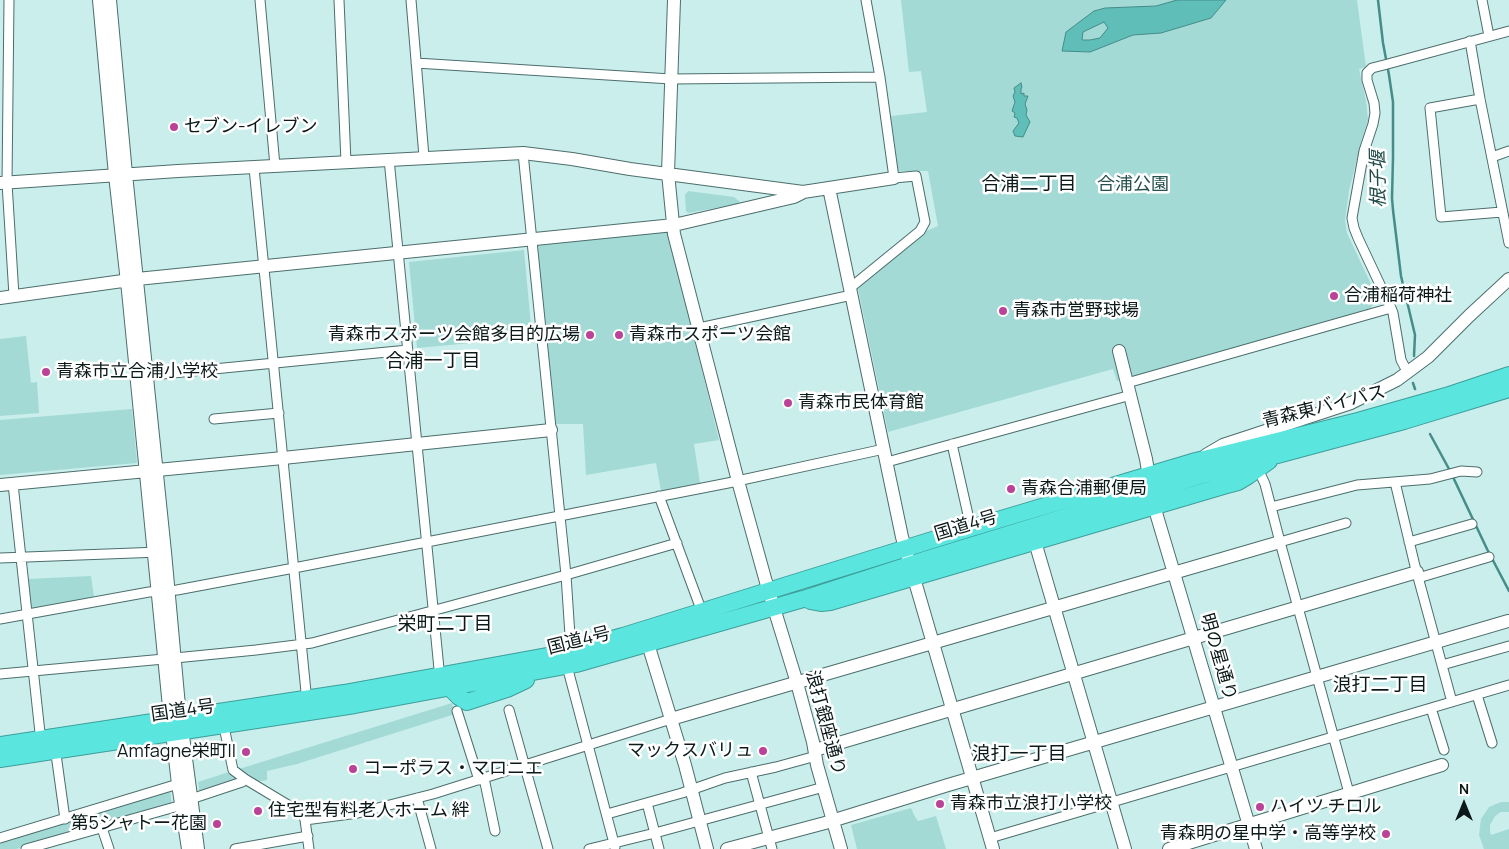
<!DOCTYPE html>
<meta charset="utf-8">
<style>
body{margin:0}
#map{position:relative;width:1509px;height:849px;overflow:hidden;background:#c9eeeb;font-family:Manrope,sans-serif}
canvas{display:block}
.north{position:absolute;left:1439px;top:779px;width:50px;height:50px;-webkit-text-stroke:4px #fff;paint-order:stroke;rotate:0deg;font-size:14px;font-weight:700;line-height:20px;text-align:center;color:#0b1919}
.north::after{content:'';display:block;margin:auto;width:18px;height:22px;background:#0b1919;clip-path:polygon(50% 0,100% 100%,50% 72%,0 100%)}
</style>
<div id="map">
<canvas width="1509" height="849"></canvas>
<div class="north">N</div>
</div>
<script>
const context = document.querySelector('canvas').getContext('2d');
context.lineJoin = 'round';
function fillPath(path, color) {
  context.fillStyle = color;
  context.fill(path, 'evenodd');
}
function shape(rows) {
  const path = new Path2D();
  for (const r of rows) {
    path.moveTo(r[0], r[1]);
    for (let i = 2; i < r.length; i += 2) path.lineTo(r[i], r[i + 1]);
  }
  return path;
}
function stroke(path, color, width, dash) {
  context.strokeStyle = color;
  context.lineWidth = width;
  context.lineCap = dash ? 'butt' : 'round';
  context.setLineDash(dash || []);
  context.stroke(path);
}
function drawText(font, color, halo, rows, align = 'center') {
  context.font = font + ' Manrope,"Noto Sans JP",sans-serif';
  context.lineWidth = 5;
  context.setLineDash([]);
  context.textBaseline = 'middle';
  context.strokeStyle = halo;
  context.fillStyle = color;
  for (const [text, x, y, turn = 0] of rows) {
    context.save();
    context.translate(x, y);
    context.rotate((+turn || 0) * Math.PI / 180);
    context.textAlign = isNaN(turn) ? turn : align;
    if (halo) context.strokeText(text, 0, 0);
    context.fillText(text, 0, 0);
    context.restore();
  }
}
fillPath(shape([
 [901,0,1357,0,1366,67,1359,69,1366,101,1368,120,1362,139,1349,191,1345,220,1347,233,1377,297,1369,312,1117,381,1113,369,888,432,858,289,860,284,926,231,938,226,928,171,898,171,891,116,927,112,921,71,909,72],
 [688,191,734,197,740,202,737,204,688,213,686,211,685,195],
 [668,231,719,440,694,444,700,483,661,491,656,463,586,475,583,424,555,424,536,247,540,243],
 [524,250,531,326,513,328,514,339,417,348,409,262],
 [26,336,31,383,37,382,39,413,0,416,0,339],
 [132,409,137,463,0,475,0,420],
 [91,576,94,597,33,609,30,607,27,579],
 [452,703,455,714,297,764,267,771,267,780,256,782,239,769],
 [229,772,240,780,200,795,198,782],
 [170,789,172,805,16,849,0,849,0,840],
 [1501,802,1509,802,1509,812,1501,812,1495,816,1490,825,1490,832,1491,835,1509,829,1509,849,1484,849,1479,835,1481,819,1489,807],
 [911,808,915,817,918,821,936,816,946,849,857,849,851,825]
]), '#a3dad6');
const water = shape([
 [1177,0,1226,0,1211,18,1161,33,1133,35,1090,52,1062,51,1066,32,1094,11,1105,8,1156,6,1177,0],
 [1104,22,1108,28,1100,38,1090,40,1082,40,1083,32,1104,22],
 [1021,83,1022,87,1021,89,1021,94,1024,93,1024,96,1028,96,1025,104,1027,110,1026,115,1030,122,1023,137,1015,136,1013,131,1019,123,1017,118,1014,117,1015,113,1012,111,1015,102,1013,96,1015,92,1014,88,1021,83]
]);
fillPath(water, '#60beb9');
stroke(water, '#468c89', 1);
stroke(shape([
 [1378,0,1383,43,1389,75,1393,102,1393,158,1392,198,1393,210,1401,276,1415,335,1414,356],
 [1413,383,1415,389],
 [1430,434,1449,469],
 [1453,477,1487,549,1509,591]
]), '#468c89', 2.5);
const street = shape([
 [9,0,7,183,14,296],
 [260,0,275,166],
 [339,0,346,162],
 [411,0,424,157],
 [1482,0,1489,36],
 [1470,41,1480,99,1509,243],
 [416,63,671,79,880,77],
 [1480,99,1430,108,1441,217,1502,212],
 [523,153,566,575,571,651],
 [1492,157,1509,151],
 [389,159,440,679],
 [254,168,307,702],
 [850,288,920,231,925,222,916,176,894,178,880,77,866,0],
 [1391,308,1358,238,1354,228,1352,218,1364,151,1373,124,1375,113,1374,103,1367,80,1367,73,1372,68,1384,65,1509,31],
 [699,328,852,295],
 [142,376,408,350],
 [1127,383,1391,308,1393,313,1401,360,1408,373],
 [214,419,279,413],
 [952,444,971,528],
 [887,462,1131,395],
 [1258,469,1265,484,1280,542,1349,793],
 [1395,482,1415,566,1452,702],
 [13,484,41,742],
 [659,496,702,612],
 [1271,507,1357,485,1430,479,1461,471,1477,472],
 [1280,542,1346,523],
 [1409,542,1472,524],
 [0,558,160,552],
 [1418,578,1489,557],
 [0,619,149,592,177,590,294,568,728,483,884,449],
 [175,658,256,650,312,643,566,575,677,543],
 [1442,665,1509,646],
 [567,666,615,847],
 [0,674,164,659],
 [1477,695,1492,743],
 [1431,708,1444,750],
 [509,710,548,849],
 [457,711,479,780],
 [223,722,233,770,245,779,303,814,305,820,309,849],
 [55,747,65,819],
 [751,772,772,849],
 [484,778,495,831],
 [417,798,431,849],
 [191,799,242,782,245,779],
 [647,803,659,849],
 [607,814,682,793,725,778,776,767,816,756],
 [305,820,358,813,433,794,671,719],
 [102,828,109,849],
 [0,838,178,784],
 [990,838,1509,685],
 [26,849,182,805],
 [235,849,308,836],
 [589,849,655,833,824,787]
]);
const secondary = shape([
 [99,0,115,175,128,291,169,707,178,784,188,849],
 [110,0,126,174,165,552,179,706,198,849],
 [674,0,668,173,674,234,738,481,766,582,797,683,813,742,817,765,841,849],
 [0,183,178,171,523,153,572,159,630,169,803,192,894,178],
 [829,188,902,537,993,849],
 [0,298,137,279,674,225,794,197,802,193],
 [1119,351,1146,459,1154,506,1256,849],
 [1206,455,1223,445,1351,403,1397,380,1428,357,1469,316,1509,279],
 [0,485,283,458,551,430],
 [1033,535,1125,849],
 [648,644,685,765,707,849],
 [671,719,1280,542],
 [815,750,1417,572],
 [727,849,825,823,948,785,1508,621],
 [1169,849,1442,765]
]);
const highway = shape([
 [810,601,821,603,830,602,1223,486,1238,482,1248,476,1269,461],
 [450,688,459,697,467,702,507,689,526,680],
 [0,745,344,693,558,654,623,636,971,528,1196,461,1358,421,1446,396,1509,375],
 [0,759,355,705,576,664,803,599,927,559,1199,476,1404,421,1509,389]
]);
stroke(street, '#4c6e6c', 11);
stroke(secondary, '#4c6e6c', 14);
stroke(highway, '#3e9e9a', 18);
stroke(street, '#fff', 9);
stroke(secondary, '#fff', 12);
stroke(highway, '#5ae6df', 16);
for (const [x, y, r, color] of [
 [174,127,5,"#ba4398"],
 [1334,296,5,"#ba4398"],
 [1003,311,5,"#ba4398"],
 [590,335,5,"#ba4398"],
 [619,335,5,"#ba4398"],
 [46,372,5,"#ba4398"],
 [788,403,5,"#ba4398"],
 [1011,489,5,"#ba4398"],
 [763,751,5,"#ba4398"],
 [246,752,5,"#ba4398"],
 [353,769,5,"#ba4398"],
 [940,804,5,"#ba4398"],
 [1260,807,5,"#ba4398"],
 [258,811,5,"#ba4398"],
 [217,824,5,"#ba4398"],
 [1386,834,5,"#ba4398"]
]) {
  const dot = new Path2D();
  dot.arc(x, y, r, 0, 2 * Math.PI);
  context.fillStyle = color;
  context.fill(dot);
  stroke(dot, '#fff', 2);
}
drawText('18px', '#0b1919', '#fff', [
 ["セブン-イレブン",184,127],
 ["合浦稲荷神社",1344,296],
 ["青森市営野球場",1013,311],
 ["青森市スポーツ会館多目的広場",580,335,"right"],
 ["青森市スポーツ会館",629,335],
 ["青森市立合浦小学校",56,372],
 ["青森市民体育館",798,403],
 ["青森合浦郵便局",1021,489],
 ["マックスバリュ",753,751,"right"],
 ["Amfagne栄町II",236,752,"right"],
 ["コーポラス・マロニエ",363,769],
 ["青森市立浪打小学校",950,804],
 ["ハイツ チロル",1270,807],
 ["住宅型有料老人ホーム 絆",268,811],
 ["第5シャトー花園",207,824,"right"],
 ["青森明の星中学・高等学校",1376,834,"right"]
], 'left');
drawText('18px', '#25504d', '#fff', [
 ["合浦公園",1133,185]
]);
drawText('18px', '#0b1919', '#fff', [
 ["青森東バイパス",1324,407,-14],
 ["国道4号",966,526,-17],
 ["国道4号",579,641,-14],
 ["明の星通り",1218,657,74],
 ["国道4号",183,711,-8],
 ["浪打銀座通り",825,723,75]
]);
drawText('italic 19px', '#204b49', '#fff', [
 ["根子堰",1379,179,-91]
]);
drawText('19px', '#0b1919', '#fff', [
 ["合浦二丁目",1029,185],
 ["合浦一丁目",433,362],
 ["栄町二丁目",445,625],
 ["浪打二丁目",1380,686],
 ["浪打一丁目",1019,755]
]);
</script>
